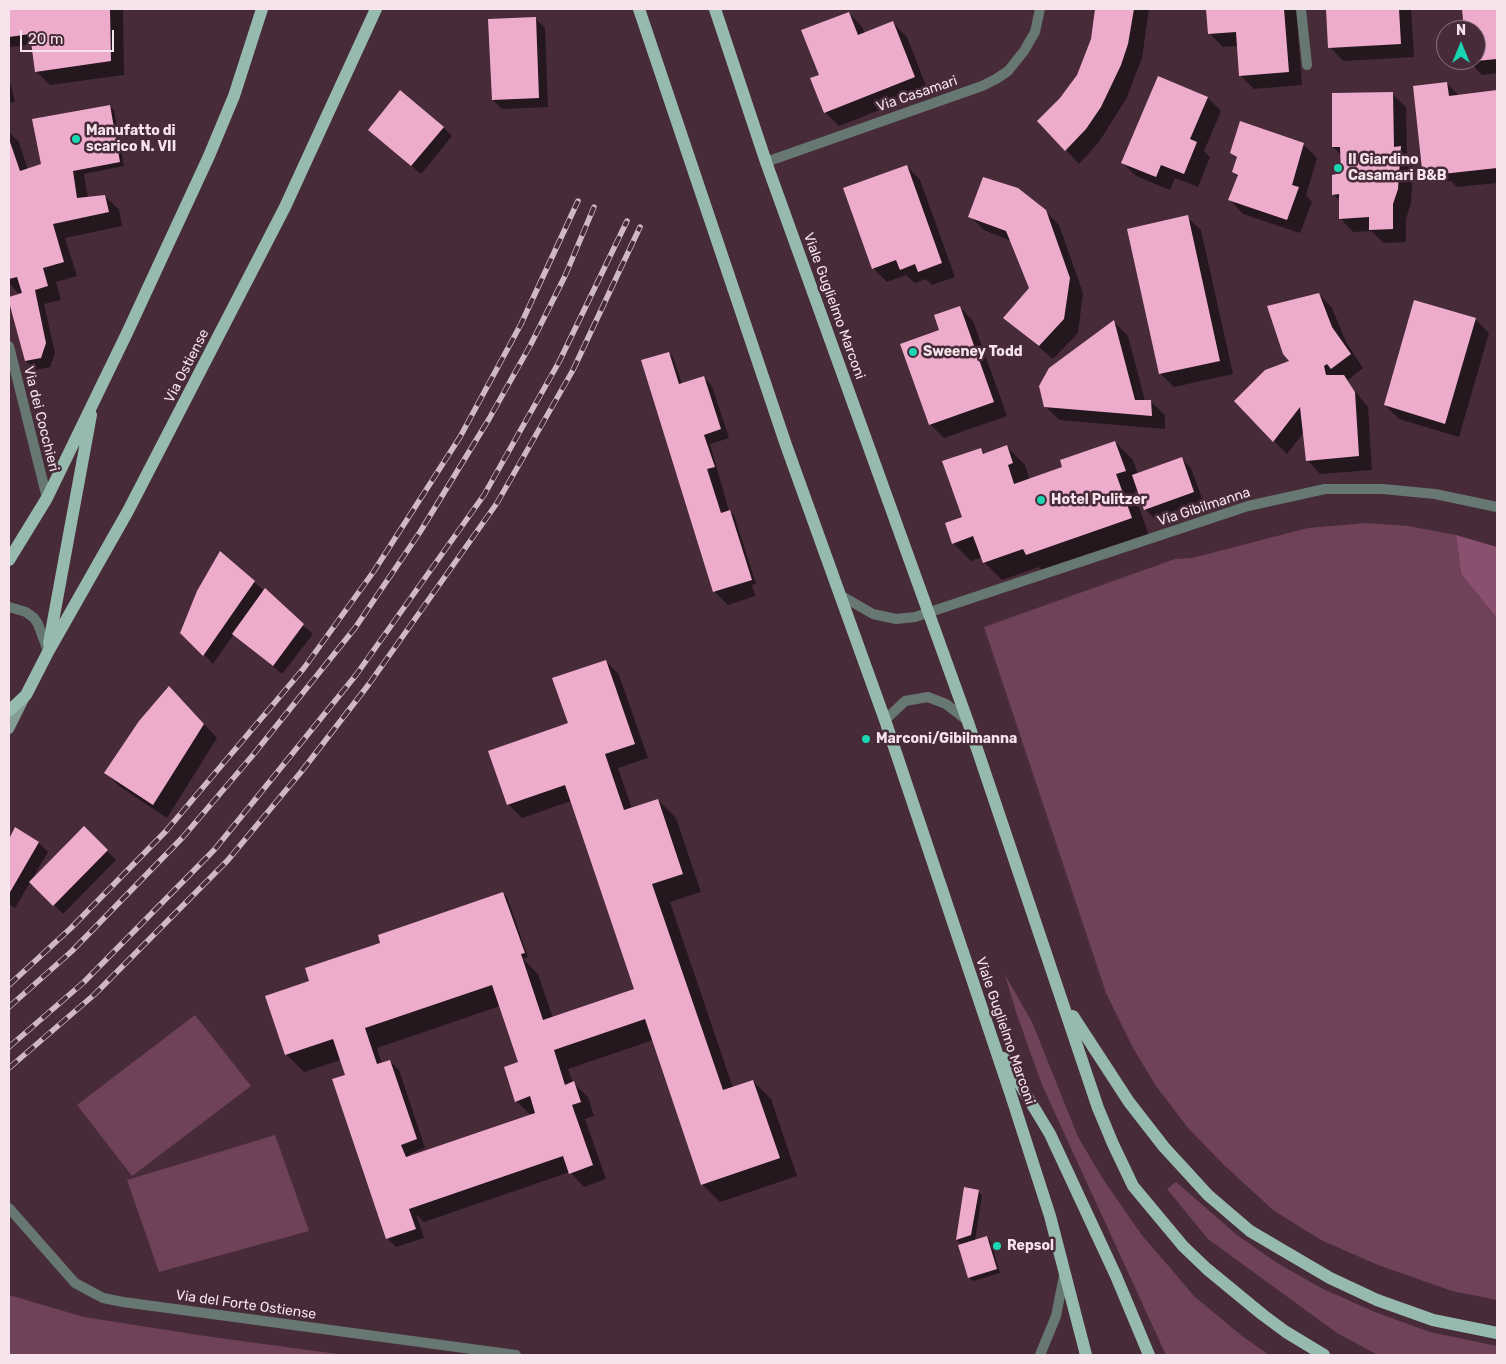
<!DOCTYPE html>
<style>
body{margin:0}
#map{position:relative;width:1506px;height:1364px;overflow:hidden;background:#472b39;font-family:Rubik,sans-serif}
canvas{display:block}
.frame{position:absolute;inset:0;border:10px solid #f6e3ec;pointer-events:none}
.north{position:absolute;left:1436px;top:20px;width:50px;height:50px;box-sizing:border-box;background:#472b39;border:1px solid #8d7581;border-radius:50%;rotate:0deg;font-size:14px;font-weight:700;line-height:20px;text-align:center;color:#f6e3ec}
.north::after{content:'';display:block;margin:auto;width:18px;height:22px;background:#1ad5b2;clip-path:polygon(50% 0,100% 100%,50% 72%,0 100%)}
.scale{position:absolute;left:20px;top:30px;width:94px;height:22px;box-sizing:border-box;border:2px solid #f6e3ec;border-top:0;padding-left:6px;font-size:15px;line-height:18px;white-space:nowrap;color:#f6e3ec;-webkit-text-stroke:4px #472b39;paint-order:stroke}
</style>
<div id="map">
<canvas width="1506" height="1364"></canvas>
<div class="frame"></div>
<div class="north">N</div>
<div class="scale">20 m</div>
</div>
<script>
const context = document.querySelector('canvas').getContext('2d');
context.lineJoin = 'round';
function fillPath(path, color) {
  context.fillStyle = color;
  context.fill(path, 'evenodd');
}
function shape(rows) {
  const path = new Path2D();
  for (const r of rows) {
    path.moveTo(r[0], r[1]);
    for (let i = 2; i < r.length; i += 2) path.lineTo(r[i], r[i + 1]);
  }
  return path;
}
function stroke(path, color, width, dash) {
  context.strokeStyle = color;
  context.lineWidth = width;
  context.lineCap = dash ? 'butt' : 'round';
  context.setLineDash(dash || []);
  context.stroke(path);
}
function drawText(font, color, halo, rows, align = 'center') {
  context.font = font + ' Rubik,sans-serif';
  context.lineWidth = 5;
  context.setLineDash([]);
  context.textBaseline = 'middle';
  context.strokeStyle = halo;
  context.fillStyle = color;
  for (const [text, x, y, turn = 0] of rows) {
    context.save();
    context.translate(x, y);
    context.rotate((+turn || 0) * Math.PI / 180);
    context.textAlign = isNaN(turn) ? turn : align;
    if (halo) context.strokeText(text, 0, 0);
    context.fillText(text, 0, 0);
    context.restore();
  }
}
fillPath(shape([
 [1366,523,1408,526,1456,535,1461,574,1497,618,1497,1300,1452,1291,1378,1265,1321,1240,1273,1210,1224,1165,1188,1128,1156,1086,1133,1048,1106,993,984,627,1175,559,1192,558,1308,528],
 [1005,975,1032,1022,1078,1137,1103,1179,1141,1234,1195,1297,1242,1336,1269,1355,1166,1355,1042,1085,1016,1012],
 [195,1015,251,1086,132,1176,77,1105],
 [275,1135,309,1231,159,1272,127,1180],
 [1176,1182,1237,1235,1277,1263,1321,1288,1375,1312,1430,1332,1497,1346,1497,1355,1378,1355,1337,1333,1208,1239,1167,1189],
 [9,1295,84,1317,205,1336,345,1355,9,1355]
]), '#6f4259');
fillPath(shape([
 [1456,535,1497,547,1497,618,1461,574]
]), '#8a506f');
fillPath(shape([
 [9,9,123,9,124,75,50,85,37,72,33,44,9,47],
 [1096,9,1149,9,1142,58,1126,99,1099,142,1079,164,1066,150,1061,99,1078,75,1092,39],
 [1208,9,1296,9,1302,85,1254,89,1241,76,1238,46,1223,47,1210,34],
 [1328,9,1411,9,1414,57,1343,61,1330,47],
 [1463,9,1497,9,1497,73,1482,75,1469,61,1476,60,1476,30,1466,30],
 [849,13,862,27,865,34,893,23,907,37,928,91,839,126,825,112,820,76],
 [536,19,545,28,548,107,502,109,493,100],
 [9,78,15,102,9,103],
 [1447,83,1459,96,1497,92,1497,183,1457,187,1451,181,1437,182,1423,169],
 [1392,94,1406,107,1407,155,1414,161,1411,203,1406,219,1406,242,1384,243,1371,231,1353,232,1340,218,1340,201,1333,194,1342,174,1342,156,1333,147],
 [1208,98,1221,111,1204,151,1210,157,1198,187,1175,178,1170,190,1136,176,1123,163],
 [109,106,114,110,124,166,84,174,88,198,105,196,119,210,122,226,65,238,77,276,56,282,61,300,44,304,55,353,50,367,35,370,26,361,28,291,18,293,9,283,9,132,19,142,28,170,43,165],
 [444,128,452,136,421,174,369,130],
 [1303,144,1317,158,1306,195,1312,202,1300,233,1243,214,1230,200,1238,177,1233,172,1238,159,1231,153],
 [907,166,920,180,955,277,932,285,926,279,915,283,906,275,887,282,873,268],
 [1045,211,1059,225,1083,293,1078,333,1053,359,1005,318,1031,288,1011,241,984,230,970,216],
 [1187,217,1201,230,1233,374,1174,387,1161,374,1129,230],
 [1319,294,1332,308,1346,342,1363,368,1347,381,1368,407,1372,470,1320,474,1307,460,1304,432,1287,454,1274,441,1291,361],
 [960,307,973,321,1007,416,944,438,930,424,941,331],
 [1475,319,1489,333,1459,437,1399,419,1385,405],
 [1114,322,1128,336,1145,401,1151,402,1165,415,1165,429,1059,420,1045,406],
 [669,353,673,357,682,384,703,377,712,386,729,438,710,444,729,511,734,515,756,584,752,585,755,596,728,605,714,591],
 [1115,442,1133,460,1138,474,1182,459,1191,468,1203,501,1154,518,1145,509,1139,491,1134,492,1149,536,1045,573,1039,567,1002,580,984,562,982,557,971,561,953,543,963,518,980,449,986,455,1007,447,1025,465,1030,480,1064,468],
 [254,582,313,634,282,674,234,634,213,664,182,632],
 [606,661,619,675,648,758,618,768,632,809,658,800,676,818,701,892,670,902,733,1088,753,1081,771,1099,797,1176,720,1202,702,1184,653,1040,568,1069,573,1083,588,1097,594,1116,585,1119,606,1179,584,1187,570,1172,424,1222,416,1214,424,1238,396,1247,387,1238,341,1060,304,1072,286,1054,311,982,380,944,503,893,507,897,528,957,523,959,538,974,553,1018,636,989,571,801,522,818,508,804,569,724],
 [500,1006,521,1063,516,1101,531,1115,410,1156,410,1154,425,1148,399,1070,390,1061,382,1064,377,1048],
 [183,701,217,738,167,818,119,786,106,773],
 [84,828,116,860,63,914,31,882],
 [16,829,39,843,48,852,15,908,9,904,9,841],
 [978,1191,982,1195,975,1241,987,1237,991,1242,1000,1273,973,1281,969,1277,962,1245,957,1240]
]), '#0007');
fillPath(shape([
 [9,9,110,9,111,61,35,72,30,34,9,37],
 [1095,9,1134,9,1128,44,1121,65,1101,107,1086,129,1065,151,1037,121,1060,98,1077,75,1091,39],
 [1206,9,1284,9,1289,72,1239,76,1236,32,1208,34],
 [1326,9,1399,9,1401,44,1328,48],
 [1462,9,1497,9,1497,59,1476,61,1476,30,1464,30],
 [849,12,858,35,893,21,915,77,824,113,810,78,819,75,801,30],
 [536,17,539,98,492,100,488,19],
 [1158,76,1208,97,1190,139,1197,142,1184,174,1161,165,1156,177,1121,163],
 [1447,82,1449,96,1497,90,1497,168,1442,174,1442,167,1422,169,1413,86],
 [400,90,444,127,411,166,368,130],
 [1393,92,1394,147,1401,146,1398,189,1393,204,1393,229,1369,230,1369,217,1339,219,1339,194,1332,195,1332,175,1341,173,1340,147,1332,147,1332,93],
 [110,105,120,162,73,171,77,198,105,195,109,212,53,224,64,262,43,268,48,286,35,290,46,343,41,358,25,361,9,302,9,297,22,293,17,277,9,279,9,139,20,171,41,164,32,119],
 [1240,121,1304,143,1292,185,1299,187,1287,220,1228,200,1238,175,1232,172,1237,157,1230,153],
 [907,165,942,263,918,272,915,264,900,270,896,260,872,269,843,188],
 [983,177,1018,188,1046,210,1070,278,1064,319,1039,346,1003,318,1029,288,1006,231,968,217],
 [1188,215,1220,361,1159,374,1127,229],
 [1319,293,1332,327,1351,354,1331,369,1327,364,1324,366,1326,375,1344,375,1355,392,1359,456,1306,461,1300,407,1273,442,1234,401,1265,370,1289,361,1283,354,1267,306],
 [1414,300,1476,318,1445,424,1384,405],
 [960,306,994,402,929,425,900,344,939,330,934,315],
 [1114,320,1135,400,1151,400,1152,416,1044,407,1039,386,1049,368],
 [669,352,679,384,704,376,721,429,704,435,715,467,707,469,721,513,730,510,752,580,713,592,641,360],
 [1115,441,1126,471,1116,474,1132,518,1026,555,1023,549,983,563,973,536,952,544,945,523,962,517,942,461,981,448,983,454,1007,445,1013,463,1008,465,1014,484,1062,467,1060,460],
 [1182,457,1194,492,1144,510,1132,475],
 [220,551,255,581,203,656,180,633,197,591],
 [265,588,304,624,273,666,232,634],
 [606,660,635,744,605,754,624,810,658,799,683,874,652,884,723,1090,753,1080,780,1158,701,1185,645,1019,554,1050,565,1085,574,1081,581,1102,572,1105,593,1165,569,1174,563,1156,409,1209,416,1229,386,1239,332,1079,345,1075,333,1039,285,1055,265,996,309,981,305,968,380,943,378,935,503,892,525,953,521,954,543,1020,634,989,565,785,507,805,488,751,568,723,552,678],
 [492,985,518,1062,504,1067,515,1102,530,1096,535,1113,406,1157,401,1145,417,1139,390,1060,377,1064,365,1028],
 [169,686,204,724,153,805,104,773,139,721],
 [84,826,108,850,53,906,29,882],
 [15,827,39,842,9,894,9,839],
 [964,1187,979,1190,971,1235,956,1240],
 [987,1236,997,1269,968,1278,958,1245]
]), '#eeaccd');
stroke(shape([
 [1301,9,1307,65],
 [766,162,982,86,996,79,1008,71,1024,51,1035,32,1040,9],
 [9,346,47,498],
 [840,595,873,614,896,619,915,617,1248,506,1325,489,1383,489,1435,494,1497,507],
 [885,720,905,701,928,697,946,704,968,721],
 [9,1208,75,1283,103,1298,123,1302,516,1355],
 [1040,1355,1056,1316,1064,1276]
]), '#677873', 10);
stroke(shape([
 [9,607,26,612,34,618,38,624,48,651]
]), '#677873', 10);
stroke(shape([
 [9,729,24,699]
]), '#839d95', 10);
stroke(shape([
 [639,9,786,445,885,720,1010,1092,1050,1216,1086,1355],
 [715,9,766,162,968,722,1098,1108,1113,1144,1133,1186,1183,1246,1207,1269,1263,1315,1286,1332,1324,1355],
 [9,560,47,498,128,331,209,156,234,96,262,9],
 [49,643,91,415],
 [9,711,26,695,48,652,128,511,285,207,376,9],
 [1073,1016,1129,1102,1164,1147,1208,1195,1250,1231,1330,1278,1377,1300,1433,1320,1497,1333],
 [1004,1058,1050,1134,1116,1276,1149,1355]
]), '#97baaf', 12);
const rail = shape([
 [9,985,71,928,166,831,304,668,374,571,460,437,521,324,578,201],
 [9,1007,72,951,183,837,253,755,355,628,420,532,489,419,531,344,565,276,594,207],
 [9,1047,84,982,215,849,356,675,484,495,559,362,627,221],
 [9,1068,95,994,228,860,301,772,369,684,497,503,573,370,640,227]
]);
stroke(rail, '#ceb9c4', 5.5);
stroke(rail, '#472b39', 4, [11]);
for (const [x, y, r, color] of [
 [76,139,5,"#1ad5b2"],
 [1338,168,5,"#1ad5b2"],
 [913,352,5,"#1ad5b2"],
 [1041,500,5,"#1ad5b2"],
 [866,739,5,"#1ad5b2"],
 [997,1246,5,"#1ad5b2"]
]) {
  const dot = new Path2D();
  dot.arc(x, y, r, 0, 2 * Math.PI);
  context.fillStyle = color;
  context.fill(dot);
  stroke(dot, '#472b39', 2);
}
drawText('14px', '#f6e3ec', '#472b39', [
 ["Via Casamari",917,94,-19],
 ["Viale Guglielmo Marconi",834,306,70],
 ["Via Ostiense",187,366,-63],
 ["Via dei Cocchieri",41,419,76],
 ["Via Gibilmanna",1204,507,-18],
 ["Viale Guglielmo Marconi",1005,1031,71],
 ["Via del Forte Ostiense",246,1305,8]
]);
drawText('bold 14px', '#f6e3ec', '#472b39', [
 ["Manufatto di",86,131],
 ["scarico N. VII",86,147],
 ["Il Giardino",1348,160],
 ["Casamari B&B",1348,176],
 ["Sweeney Todd",923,352],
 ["Hotel Pulitzer",1051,500],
 ["Marconi/Gibilmanna",876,739],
 ["Repsol",1007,1246]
], 'left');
</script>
